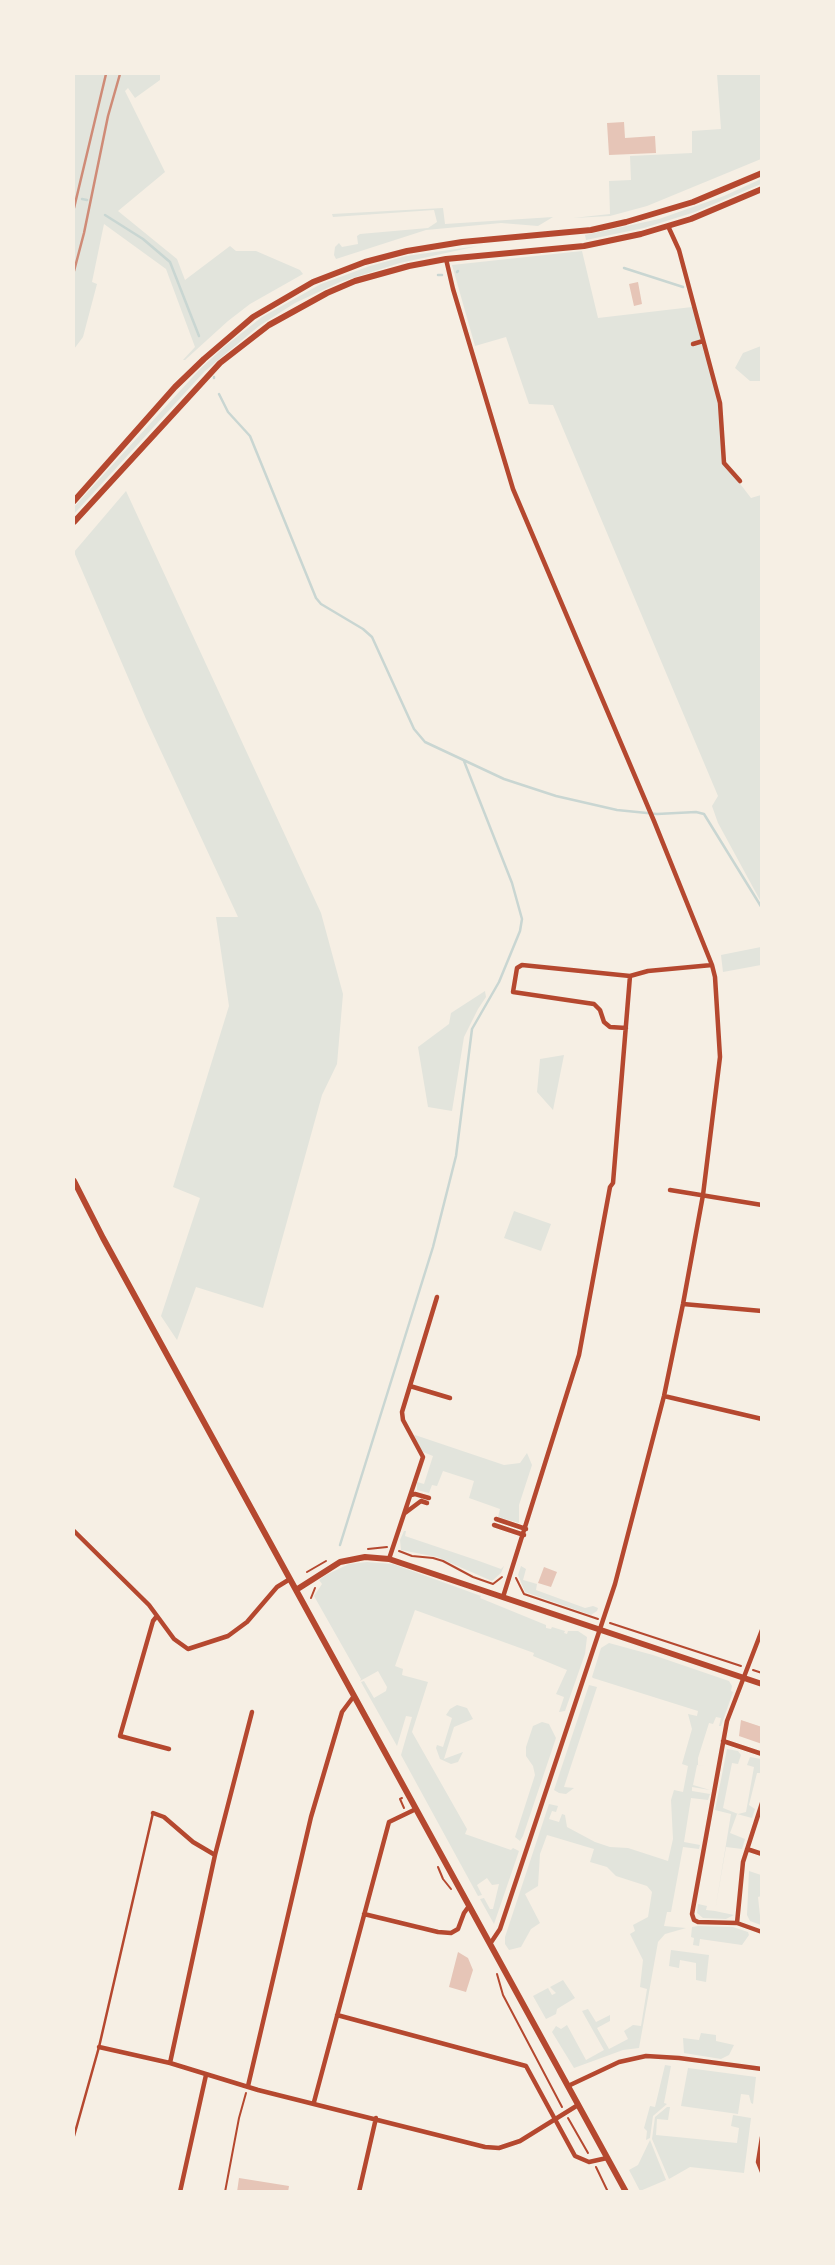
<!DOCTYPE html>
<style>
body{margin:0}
#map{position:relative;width:835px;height:2265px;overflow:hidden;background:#f6efe4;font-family:Lato,sans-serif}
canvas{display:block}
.frame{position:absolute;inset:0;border:75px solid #f6efe4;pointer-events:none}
</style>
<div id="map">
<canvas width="835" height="2265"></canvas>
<div class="frame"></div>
</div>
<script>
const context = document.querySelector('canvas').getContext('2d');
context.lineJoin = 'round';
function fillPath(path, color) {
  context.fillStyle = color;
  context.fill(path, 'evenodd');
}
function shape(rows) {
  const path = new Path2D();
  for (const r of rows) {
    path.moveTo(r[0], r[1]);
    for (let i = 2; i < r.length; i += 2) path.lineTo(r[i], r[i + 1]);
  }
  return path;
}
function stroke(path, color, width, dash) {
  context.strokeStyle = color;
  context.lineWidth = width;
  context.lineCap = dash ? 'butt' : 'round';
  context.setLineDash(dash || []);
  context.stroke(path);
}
fillPath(shape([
 [74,74,160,74,160,80,135,98,128,88,125,91,165,172,118,211,177,259,185,280,230,246,236,251,256,251,300,270,303,274,250,304,228,321,185,360,183,360,195,347,166,269,104,224,92,282,97,284,83,337,74,349],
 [717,74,761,74,761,159,647,206,610,216,573,218,610,214,609,181,631,180,630,156,692,153,692,131,721,129],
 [761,179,761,184,695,212,644,228,586,240,585,235,659,219,724,196],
 [443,208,445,224,553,217,538,226,501,223,426,230,336,259,334,255,335,247,339,243,342,247,358,244,357,236,360,234,428,228,437,222,434,210,333,217,332,214],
 [478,246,400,263,340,282,295,303,259,326,205,371,74,514,74,507,200,369,224,347,262,317,321,284,370,266,406,256],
 [582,251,598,318,692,307,721,402,724,463,751,498,761,495,761,902,718,823,712,806,718,796,553,405,529,404,506,337,475,346,452,265],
 [761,346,761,381,750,381,735,368,743,353],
 [126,491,321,913,343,994,337,1064,322,1095,263,1308,196,1287,177,1340,161,1316,200,1198,173,1187,229,1006,216,917,238,917,146,719,74,552],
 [761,947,761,965,723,972,721,955],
 [485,991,486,997,478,1009,464,1037,452,1111,428,1107,418,1047,449,1024,451,1013],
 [564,1055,553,1110,537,1092,540,1059],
 [514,1211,551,1224,541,1251,504,1238],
 [415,1435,504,1465,520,1463,527,1453,532,1465,519,1505,519,1523,498,1517,500,1509,469,1498,474,1481,443,1471,437,1486,432,1485,429,1493,417,1490,417,1482,424,1484,433,1456,423,1452,413,1436],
 [404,1531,406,1531,405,1536,479,1561,501,1569,504,1566,501,1573,492,1581,437,1557,401,1550,400,1540],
 [367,1562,393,1564,481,1596,480,1598,546,1625,546,1628,551,1629,552,1627,565,1631,564,1633,567,1634,568,1631,578,1631,587,1637,585,1654,565,1711,559,1712,564,1697,556,1694,567,1670,533,1656,534,1653,415,1610,395,1666,403,1669,402,1675,428,1682,412,1732,467,1829,465,1834,511,1850,513,1848,519,1851,494,1924,480,1899,484,1898,490,1909,493,1909,499,1884,492,1885,487,1878,477,1885,482,1895,478,1896,401,1755,412,1717,406,1716,397,1746,361,1682,364,1681,374,1698,386,1691,387,1687,378,1671,360,1681,361,1679,314,1596,322,1584,319,1580,326,1575,349,1564],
 [521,1566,526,1569,523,1580,537,1584,536,1590,585,1608,593,1606,598,1608,597,1611,591,1615,525,1592,518,1575],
 [609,1643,653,1655,729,1681,732,1686,731,1691,733,1692,721,1726,719,1726,721,1718,716,1717,713,1724,709,1723,698,1758,698,1765,706,1766,697,1765,693,1785,710,1790,692,1787,692,1791,710,1794,708,1800,691,1798,684,1842,700,1845,699,1849,683,1847,671,1912,667,1912,664,1926,686,1928,665,1934,658,1942,639,2048,623,2050,574,2068,552,2032,556,2026,561,2029,567,2025,586,2060,604,2050,582,2011,588,2009,596,2022,610,2015,610,2021,597,2028,609,2049,628,2039,624,2031,633,2025,641,2026,647,1989,640,1987,643,1960,630,1934,635,1931,633,1925,648,1917,652,1892,647,1886,616,1876,607,1867,590,1862,594,1849,547,1835,540,1854,538,1886,525,1894,540,1923,531,1929,521,1947,509,1950,505,1944,505,1937,549,1804,558,1806,556,1812,552,1811,549,1819,559,1822,562,1814,565,1815,567,1827,595,1842,610,1847,628,1848,668,1861,673,1839,671,1800,674,1790,683,1792,688,1766,682,1764,692,1729,688,1714,697,1716,698,1711,593,1678,592,1677,601,1648],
 [589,1685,597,1687,564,1787,574,1788,566,1794,559,1793,554,1790],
 [457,1705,467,1708,473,1719,454,1727,444,1759,463,1752,458,1762,451,1764,440,1759,436,1748,437,1745,443,1747,452,1718,446,1715,450,1709],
 [542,1722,549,1724,556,1738,523,1836,520,1841,515,1837,535,1775,533,1766,526,1756,526,1747,533,1726],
 [727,1749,738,1751,741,1755,738,1764,732,1763,723,1808,738,1814,746,1812,754,1767,747,1765,750,1757,761,1759,761,1773,757,1773,749,1805,755,1809,752,1818,737,1814,730,1833,745,1839,742,1849,726,1847,715,1911,734,1915,726,1919,703,1918,697,1913,698,1904,707,1906,706,1910,715,1911,731,1814,715,1810],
 [749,1871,761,1875,761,1896,758,1897,761,1925,750,1921,747,1915],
 [698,1926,733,1927,748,1932,749,1935,742,1945,700,1939,699,1946,693,1945,694,1938,691,1937,692,1927],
 [671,1950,709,1955,706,1982,696,1980,696,1963,680,1960,679,1968,669,1966],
 [563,1980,575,1998,557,2009,556,2014,546,2019,533,1996,548,1988,552,1995,556,1993,550,1987],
 [701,2033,716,2035,716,2041,734,2045,729,2055,721,2059,684,2053,683,2038,699,2040],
 [665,2065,671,2066,664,2103,667,2104,653,2116,650,2138,646,2140,647,2131,644,2128,650,2106,655,2107],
 [688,2068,756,2077,753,2104,751,2103,749,2095,741,2094,738,2114,681,2106],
 [667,2107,670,2107,668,2120,657,2119,656,2135,737,2143,739,2128,731,2126,733,2115,751,2118,744,2173,690,2167,669,2179,652,2139,655,2117],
 [650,2140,666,2180,640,2191,629,2170,638,2165]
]), '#e2e4dc');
stroke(shape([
 [82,199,87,200],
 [105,215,143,239,170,262,199,336],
 [624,268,683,287],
 [457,272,458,271],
 [438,275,442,275],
 [214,378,214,377],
 [219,394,228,412,250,436,316,598,321,604,363,629,372,637,414,729,425,742,504,779,556,796,617,810,657,814,696,812,704,814,762,908],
 [340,1545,433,1247,456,1156,472,1029,499,982,520,931,522,919,512,883,464,761]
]), '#c9d6d2', 2.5);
fillPath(shape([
 [624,122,625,138,655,136,656,153,609,155,607,123],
 [638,282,642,304,634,306,629,284],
 [544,1567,557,1572,551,1587,538,1583],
 [741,1720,762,1727,762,1744,739,1736],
 [458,1952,468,1958,473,1970,466,1992,449,1987],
 [239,2178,289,2186,288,2192,237,2192]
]), '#e6c5b7');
stroke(shape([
 [368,1549,387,1547],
 [399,1551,412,1556,433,1558,443,1561,473,1577,493,1584,502,1577],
 [307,1572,326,1561],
 [516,1578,524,1594,598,1619],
 [311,1598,315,1588],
 [610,1623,741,1666],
 [753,1670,762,1673],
 [402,1798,400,1799,404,1808],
 [438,1867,443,1879,451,1889],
 [497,1974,503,1995,562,2107],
 [568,2118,588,2153],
 [596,2167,608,2192],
 [225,2192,239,2118,246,2093]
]), '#b5482f', 2);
stroke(shape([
 [74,2136,99,2047,153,1813]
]), '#b5482f', 2.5);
stroke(shape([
 [668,226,679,250,720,403,724,463,740,481],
 [446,259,453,289,513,489,654,821,712,965,715,977,720,1057,703,1195,683,1304,664,1396,615,1584,500,1929,490,1944],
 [693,344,703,341],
 [626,1028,610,1027,604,1022,600,1010,594,1004,513,992,517,968,522,965,630,976,648,971,712,965],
 [670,1190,762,1205],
 [683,1304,762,1311],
 [410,1386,450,1398],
 [664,1396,762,1419],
 [411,1495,415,1494,429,1498],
 [405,1513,421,1501,427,1503],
 [496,1519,526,1529],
 [494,1525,524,1535],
 [74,1531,149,1605,174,1639,188,1649,228,1636,247,1622,277,1587,290,1579],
 [389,1559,423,1457,403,1420,402,1412,437,1297],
 [503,1597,579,1355,610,1187,613,1183,630,976],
 [157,1616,153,1621,120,1736,169,1749],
 [723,1741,762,1754],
 [762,1803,743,1862,737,1923,762,1932],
 [153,1813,164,1817,193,1842,215,1855],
 [747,1849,762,1854],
 [364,1914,438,1932,451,1933,458,1929,464,1913,469,1906],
 [737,1923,698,1922,694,1920,692,1914,727,1721,762,1630],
 [337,2015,526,2066,575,2156,589,2162,607,2158],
 [99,2047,170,2063,258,2090,485,2147,499,2148,520,2141,578,2105],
 [170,2063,215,1855,252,1712],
 [248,2086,311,1817,342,1712,354,1696],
 [568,2086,619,2062,646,2056,679,2058,762,2069],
 [314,2102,389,1822,416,1809],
 [762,2137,758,2162,762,2172],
 [180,2192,206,2075],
 [359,2192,376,2118]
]), '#b5482f', 4.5);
stroke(shape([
 [74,1181,103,1238,626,2192],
 [296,1590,340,1562,365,1557,389,1559,762,1684]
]), '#b5482f', 6);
stroke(shape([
 [74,501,175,387,204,359,253,317,313,282,365,262,407,251,462,242,591,230,626,222,693,202,762,173],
 [74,522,220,363,269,325,327,293,355,281,409,266,446,259,584,246,641,234,691,219,762,189]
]), '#b5482f', 6);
stroke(shape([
 [74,208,106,74],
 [74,271,84,233,108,116,120,74]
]), '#cf8b77', 2.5);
</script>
